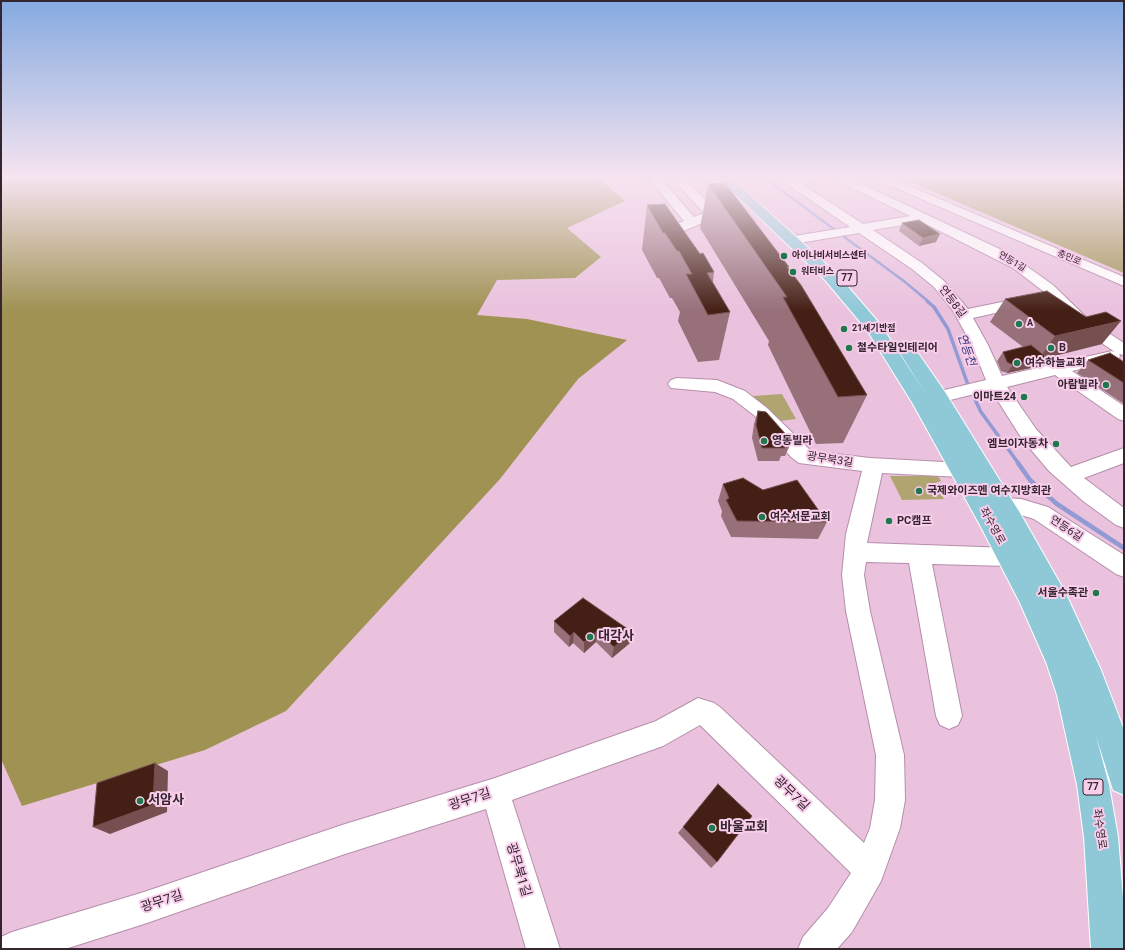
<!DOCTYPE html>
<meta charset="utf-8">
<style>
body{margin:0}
#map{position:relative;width:1125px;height:950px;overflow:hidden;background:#eac2de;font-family:Roboto,sans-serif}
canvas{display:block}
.frame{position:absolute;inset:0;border:2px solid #34252f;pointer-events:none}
</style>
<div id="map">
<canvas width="1125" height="950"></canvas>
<div class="frame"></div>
</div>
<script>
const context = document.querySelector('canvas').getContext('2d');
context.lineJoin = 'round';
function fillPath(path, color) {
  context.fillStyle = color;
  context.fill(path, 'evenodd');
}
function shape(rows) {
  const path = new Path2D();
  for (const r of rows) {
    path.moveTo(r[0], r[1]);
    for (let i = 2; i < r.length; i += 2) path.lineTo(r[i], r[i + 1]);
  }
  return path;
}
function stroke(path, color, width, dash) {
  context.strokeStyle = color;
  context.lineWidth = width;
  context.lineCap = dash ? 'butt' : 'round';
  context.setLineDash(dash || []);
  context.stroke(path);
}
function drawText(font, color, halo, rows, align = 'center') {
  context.font = font + ' Roboto,"Noto Sans KR",sans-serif';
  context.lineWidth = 4;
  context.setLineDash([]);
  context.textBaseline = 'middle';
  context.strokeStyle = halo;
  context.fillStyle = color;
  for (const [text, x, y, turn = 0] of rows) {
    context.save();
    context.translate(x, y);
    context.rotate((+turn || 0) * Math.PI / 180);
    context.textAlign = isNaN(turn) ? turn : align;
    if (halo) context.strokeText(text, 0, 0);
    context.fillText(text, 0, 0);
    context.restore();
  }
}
fillPath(shape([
 [782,394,796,419,780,421,753,396],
 [890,476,938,476,941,481,935,483,944,499,902,500]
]), '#b0a570');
fillPath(shape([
 [1,178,599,178,625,201,567,228,601,257,575,278,497,280,477,315,527,319,627,340,578,379,500,479,286,711,205,750,22,806,1,759],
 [901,178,1124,178,1124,273]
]), '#9f9253');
stroke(shape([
 [765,178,905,282,929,302]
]), '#919ad3', 2.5);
stroke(shape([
 [927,301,934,307,948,329,968,385,981,412,1019,464]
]), '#919ad3', 3.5);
stroke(shape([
 [1018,463,1030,480,1057,504,1124,548]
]), '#919ad3', 4.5);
const minor = shape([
 [648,178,660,178,694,217,704,213,672,178,684,178,714,209,720,206,720,204,705,178,717,178,732,204,732,208,730,211,679,233,669,233,655,215,657,212,665,212,676,224,684,221,648,178],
 [780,178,820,178,818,180,802,184,863,224,910,216,836,180,834,178,849,178,1008,253,1053,285,1090,321,1124,343,1124,355,1119,354,1120,356,1118,360,1072,371,1124,406,1124,421,1118,419,1055,375,1007,387,1036,429,1071,467,1124,448,1124,463,1084,478,1124,508,1124,528,1116,525,1083,501,1049,471,1022,439,991,390,938,403,932,401,929,397,932,393,986,380,972,345,953,311,934,287,912,269,859,233,793,244,788,243,786,240,788,237,850,227,787,184,780,178],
 [922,222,1013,268,1043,291,1078,327,1115,352,1112,351,1002,376,988,345,973,318,1031,305,1034,302,1031,299,1026,297,968,309,944,281,922,263,873,230,922,222],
 [875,178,890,178,1124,277,1124,286,877,180,875,178],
 [677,378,717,380,745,391,767,408,811,451,870,458,961,463,968,465,971,470,968,475,961,477,882,473,867,543,1009,548,1017,550,1020,557,1017,564,1009,566,932,564,962,716,958,725,949,729,940,725,936,716,909,563,866,562,864,575,870,611,904,755,905,800,900,828,881,881,852,932,837,949,798,949,803,937,828,908,851,873,700,725,663,746,512,800,560,949,526,949,486,809,342,855,144,924,65,949,1,949,1,937,12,932,144,892,342,825,495,778,656,721,698,698,714,703,721,708,864,843,870,828,875,800,876,755,846,611,842,575,846,534,862,471,799,463,791,457,755,416,733,399,715,392,671,388,668,384,671,380,677,378],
 [1003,498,1021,499,1048,507,1124,555,1124,577,1116,574,1034,519,1021,515,996,512,993,506,996,500,1003,498]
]);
const major = shape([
 [718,178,731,178,837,274,880,324,926,394,896,347,899,343,905,341,911,343,945,392,1020,513,1065,592,1101,670,1124,730,1124,795,1113,790,1096,736,1109,785,1118,837,1124,910,1124,949,1091,949,1084,837,1077,785,1057,695,1046,662,1020,603,981,527,913,404,867,330,825,280,718,178]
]);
stroke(minor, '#b58faa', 2);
stroke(major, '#fff', 2);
fillPath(minor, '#fff');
fillPath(major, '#8fc9d8');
fillPath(shape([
 [708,184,789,267,788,268,867,395,843,443,816,444,768,345,769,341,700,228],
 [647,205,700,254,714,272,713,282,730,312,719,360,698,362,678,321,680,312,672,298,670,298,659,278,657,278,642,250],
 [902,223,936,242,919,246,899,231],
 [1005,299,1102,344,1046,358,1040,366,1007,373,1001,371,997,361,1003,352,1023,347,990,322],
 [1088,360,1124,362,1124,404,1077,373],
 [758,411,791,443,785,456,781,456,779,461,758,461,752,438,754,424],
 [723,484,763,490,827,522,818,539,731,537,721,516,722,511,718,501],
 [583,598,630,643,612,658,596,642,584,653,573,643,569,647,554,632,554,621],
 [683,827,717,862,711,868,678,833]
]), '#97707a');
fillPath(shape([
 [940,234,936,242,919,246,923,238],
 [1121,321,1102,344,1046,358,1040,366,1007,373,1013,365,1039,359,1055,336],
 [597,631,596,642,584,653,584,642],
 [574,632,573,643,569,647,570,636],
 [632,632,630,643,612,658,614,647],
 [155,763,168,771,167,812,110,834,93,827]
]), '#765051');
const building = shape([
 [725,183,789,267,787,267,801,285,867,395,838,397,783,297,787,297,708,184,725,183],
 [665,204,700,254,703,253,714,272,707,273,730,312,708,315,686,274,692,274,679,251,677,251,665,233,663,233,647,205,665,204],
 [919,220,940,234,923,238,902,223,919,220],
 [1047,291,1086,317,1106,312,1121,321,1055,336,1005,299,1047,291],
 [1031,345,1046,357,1013,365,1007,362,1003,352,1031,345],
 [1110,353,1124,362,1124,383,1088,360,1110,353],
 [758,411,766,412,789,438,791,443,783,443,785,448,762,448,756,425,758,411],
 [743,478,763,490,797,480,827,522,737,521,726,500,729,498,723,484,743,478],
 [583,598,632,632,614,647,597,631,584,642,574,632,570,636,554,621,583,598],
 [155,763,153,805,93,827,97,783,155,763],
 [718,784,752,816,717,862,683,827,718,784]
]);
fillPath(building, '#441f15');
stroke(building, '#765051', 1);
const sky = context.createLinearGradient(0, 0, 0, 311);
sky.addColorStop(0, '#85aae0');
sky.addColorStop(0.57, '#f6e4f0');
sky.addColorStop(1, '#f6e4f000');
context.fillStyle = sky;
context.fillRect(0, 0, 1125, 311);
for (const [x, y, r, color] of [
 [784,256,4,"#1d784d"],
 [793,272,4,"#1d784d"],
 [1019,324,4,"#1d784d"],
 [844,329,4,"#1d784d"],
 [849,348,4,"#1d784d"],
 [1051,348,4,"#1d784d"],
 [1017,363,4,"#1d784d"],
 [1106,385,4,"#1d784d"],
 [1024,397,4,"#1d784d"],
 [764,441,4,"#1d784d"],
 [1056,444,4,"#1d784d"],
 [919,491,4,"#1d784d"],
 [762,517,4,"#1d784d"],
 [889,521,4,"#1d784d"],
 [1096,593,4,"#1d784d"],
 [590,637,4,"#1d784d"],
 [140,801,4,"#1d784d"],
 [712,828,4,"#1d784d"]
]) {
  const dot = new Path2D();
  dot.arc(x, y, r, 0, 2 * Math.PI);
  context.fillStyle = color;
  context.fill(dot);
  stroke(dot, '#f8ceeb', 1.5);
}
drawText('bold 9px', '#34252f', '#f8ceeb', [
 ["아이나비서비스센터",792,256],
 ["워터비스",801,272],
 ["A",1027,324],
 ["21세기반점",852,329]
], 'left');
drawText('9px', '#34252f', '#f8ceeb', [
 ["충민로",1069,258,23],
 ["연등1길",1012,262,31]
]);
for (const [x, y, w] of [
 [847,278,20],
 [1093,787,20]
]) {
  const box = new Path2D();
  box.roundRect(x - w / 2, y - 8, w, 16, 3);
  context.fillStyle = '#f8ceeb';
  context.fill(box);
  stroke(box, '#34252f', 1);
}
drawText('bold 10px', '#34252f', null, [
 ["77",847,278],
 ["77",1093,787]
]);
drawText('11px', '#34252f', '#f8ceeb', [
 ["연등8길",952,302,53],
 ["광무북3길",830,460,9],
 ["좌수영로",992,526,61],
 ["연등6길",1066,529,33],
 ["좌수영로",1099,829,82]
]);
drawText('bold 11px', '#34252f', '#f8ceeb', [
 ["철수타일인테리어",857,348],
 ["B",1059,348],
 ["여수하늘교회",1025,363],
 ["아람빌라",1098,385,"right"],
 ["이마트24",1016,397,"right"],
 ["영동빌라",772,441],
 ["엠브이자동차",1048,444,"right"],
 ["국제와이즈멘 여수지방회관",927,491],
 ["여수서문교회",770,517],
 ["PC캠프",897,521],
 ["서울수족관",1088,593,"right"]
], 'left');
drawText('italic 12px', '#33367b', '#f8ceeb', [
 ["연등천",966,350,71]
]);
drawText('bold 13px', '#34252f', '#f8ceeb', [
 ["대각사",598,637],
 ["서암사",148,801],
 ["바울교회",720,828]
], 'left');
drawText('13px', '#34252f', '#f8ceeb', [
 ["광무7길",791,794,44],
 ["광무7길",470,800,-18],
 ["광무북1길",518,870,73],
 ["광무7길",162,902,-18]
]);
</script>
